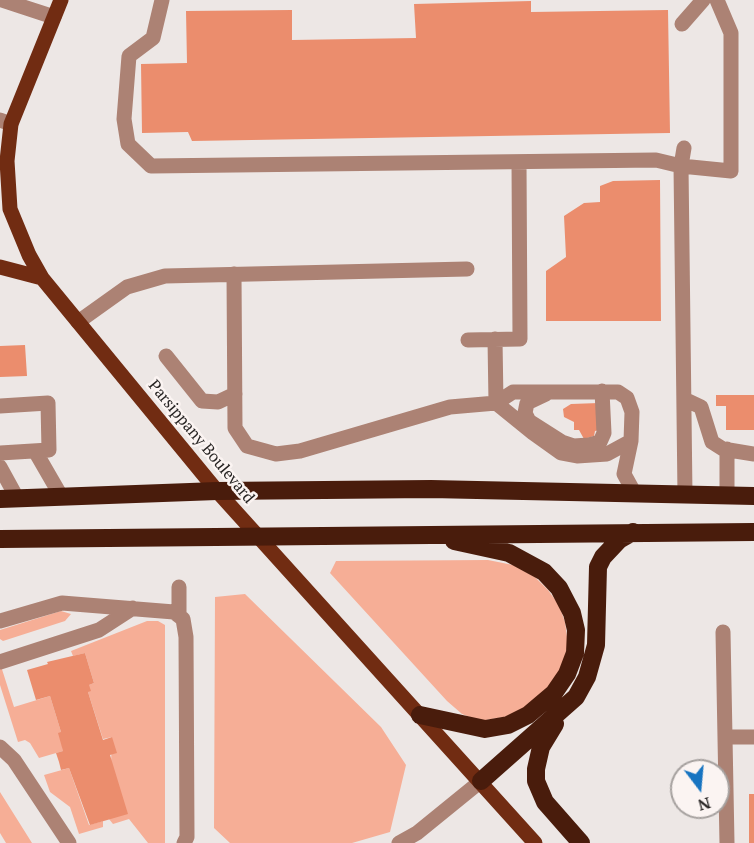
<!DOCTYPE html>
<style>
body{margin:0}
#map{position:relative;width:754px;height:843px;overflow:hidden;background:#ede7e5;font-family:"PT Serif",serif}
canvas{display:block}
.north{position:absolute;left:670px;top:759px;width:60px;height:60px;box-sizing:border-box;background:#fbf4f2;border:2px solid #a6a19f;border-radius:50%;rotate:164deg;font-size:16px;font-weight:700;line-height:24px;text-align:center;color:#272423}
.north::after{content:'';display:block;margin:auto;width:21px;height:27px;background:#1774c1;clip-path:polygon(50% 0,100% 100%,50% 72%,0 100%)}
</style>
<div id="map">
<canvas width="754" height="843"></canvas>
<div class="north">N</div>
</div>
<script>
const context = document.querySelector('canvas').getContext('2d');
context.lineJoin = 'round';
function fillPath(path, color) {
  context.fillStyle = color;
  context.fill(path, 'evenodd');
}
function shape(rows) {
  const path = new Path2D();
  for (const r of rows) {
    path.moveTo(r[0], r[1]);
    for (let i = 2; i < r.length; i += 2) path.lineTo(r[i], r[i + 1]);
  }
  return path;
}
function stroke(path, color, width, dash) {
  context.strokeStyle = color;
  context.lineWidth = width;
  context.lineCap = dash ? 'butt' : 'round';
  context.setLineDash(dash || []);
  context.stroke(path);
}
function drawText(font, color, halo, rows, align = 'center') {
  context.font = font + ' "PT Serif",serif';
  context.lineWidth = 5;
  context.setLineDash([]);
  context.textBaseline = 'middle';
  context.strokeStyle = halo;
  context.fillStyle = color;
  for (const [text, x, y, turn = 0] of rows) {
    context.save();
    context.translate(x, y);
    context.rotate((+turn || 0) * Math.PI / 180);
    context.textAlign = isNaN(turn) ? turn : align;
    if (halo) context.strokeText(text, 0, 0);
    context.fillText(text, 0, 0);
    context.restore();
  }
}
fillPath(shape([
 [488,560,513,565,535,577,548,590,559,605,565,622,568,644,563,664,554,682,516,715,480,721,462,714,447,701,330,573,336,561],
 [245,594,381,727,406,765,390,832,352,843,230,843,214,828,215,597],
 [61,611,71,614,65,621,3,641,0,639,0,630],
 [147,621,158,621,165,625,165,843,148,843,129,819,113,824,109,819,112,737,103,739,88,692,89,685,94,683,85,653,73,656,71,651],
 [0,663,14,707,50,696,61,732,63,751,39,758,30,743,25,740,18,742,0,685],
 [69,768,89,825,103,821,103,827,79,834,70,807,50,792,44,775],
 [0,792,32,843,6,843,0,833]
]), '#f6ae96');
fillPath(shape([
 [531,1,531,12,668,10,670,133,192,141,188,132,142,133,141,64,187,63,186,11,292,10,292,40,416,38,414,4],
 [660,180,661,321,546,321,546,271,566,257,564,216,584,203,600,202,600,186,613,181],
 [25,345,27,376,0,377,0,346],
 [716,395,754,395,754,430,726,430,726,406,716,406],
 [599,403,599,430,595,431,594,436,584,439,579,430,574,430,574,422,564,417,563,409,571,404],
 [85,653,94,683,89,685,91,691,88,692,103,740,112,737,117,753,110,755,128,814,90,825,69,768,61,770,59,762,56,753,63,751,58,733,61,732,50,696,36,700,27,670,48,664,47,662],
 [749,794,754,794,754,843,749,843]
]), '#eb8d6d');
stroke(shape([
 [2,0,54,17],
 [162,0,153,38,129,56,124,119,128,144,151,166,656,160,681,166,731,171,731,33,717,0],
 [682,24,703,0],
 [0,120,11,124],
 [684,148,681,166,685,495],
 [234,274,235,428,247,446,276,454,300,451,450,407,496,403,513,392,618,392,627,398,632,412,631,441,624,474,635,494],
 [78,322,127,287,165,276,467,269],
 [495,339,496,403,533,433,561,453,577,456,607,454,631,441],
 [468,340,520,339,519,162],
 [166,356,202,401,218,402,235,394],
 [546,394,527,403,525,413,529,421,562,442,574,446,589,445,600,442,604,433,602,391],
 [684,399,701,407,712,442,723,449,754,454],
 [0,406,48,403,49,450,0,453],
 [35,451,61,496],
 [0,467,17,498],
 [727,496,727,449],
 [179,615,179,587],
 [0,621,62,603,174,612,183,619,186,637,187,837,184,843],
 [723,632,727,843],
 [0,662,99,630,133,608],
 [725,737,754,737],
 [0,747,14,760,69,843],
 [399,843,417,833,481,781]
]), '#ac8274', 15);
stroke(shape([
 [61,0,11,124,7,161,10,209,29,255,42,278,217,491,535,843],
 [0,267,42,278]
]), '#712c12', 15);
stroke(shape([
 [0,499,217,491,431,489,754,496],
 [0,539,754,532],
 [420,715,485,729,508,725,528,715,554,693,567,674,575,653,576,630,572,613,559,588,544,572,509,553,454,541],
 [555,724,541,747,536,769,536,781,545,802,581,843],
 [481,781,576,697,587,677,596,645,598,567,603,557,619,540,633,532]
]), '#491c0c', 18);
drawText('16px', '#272423', '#fbf4f2', [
 ["Parsippany Boulevard",201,442,50]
]);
</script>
